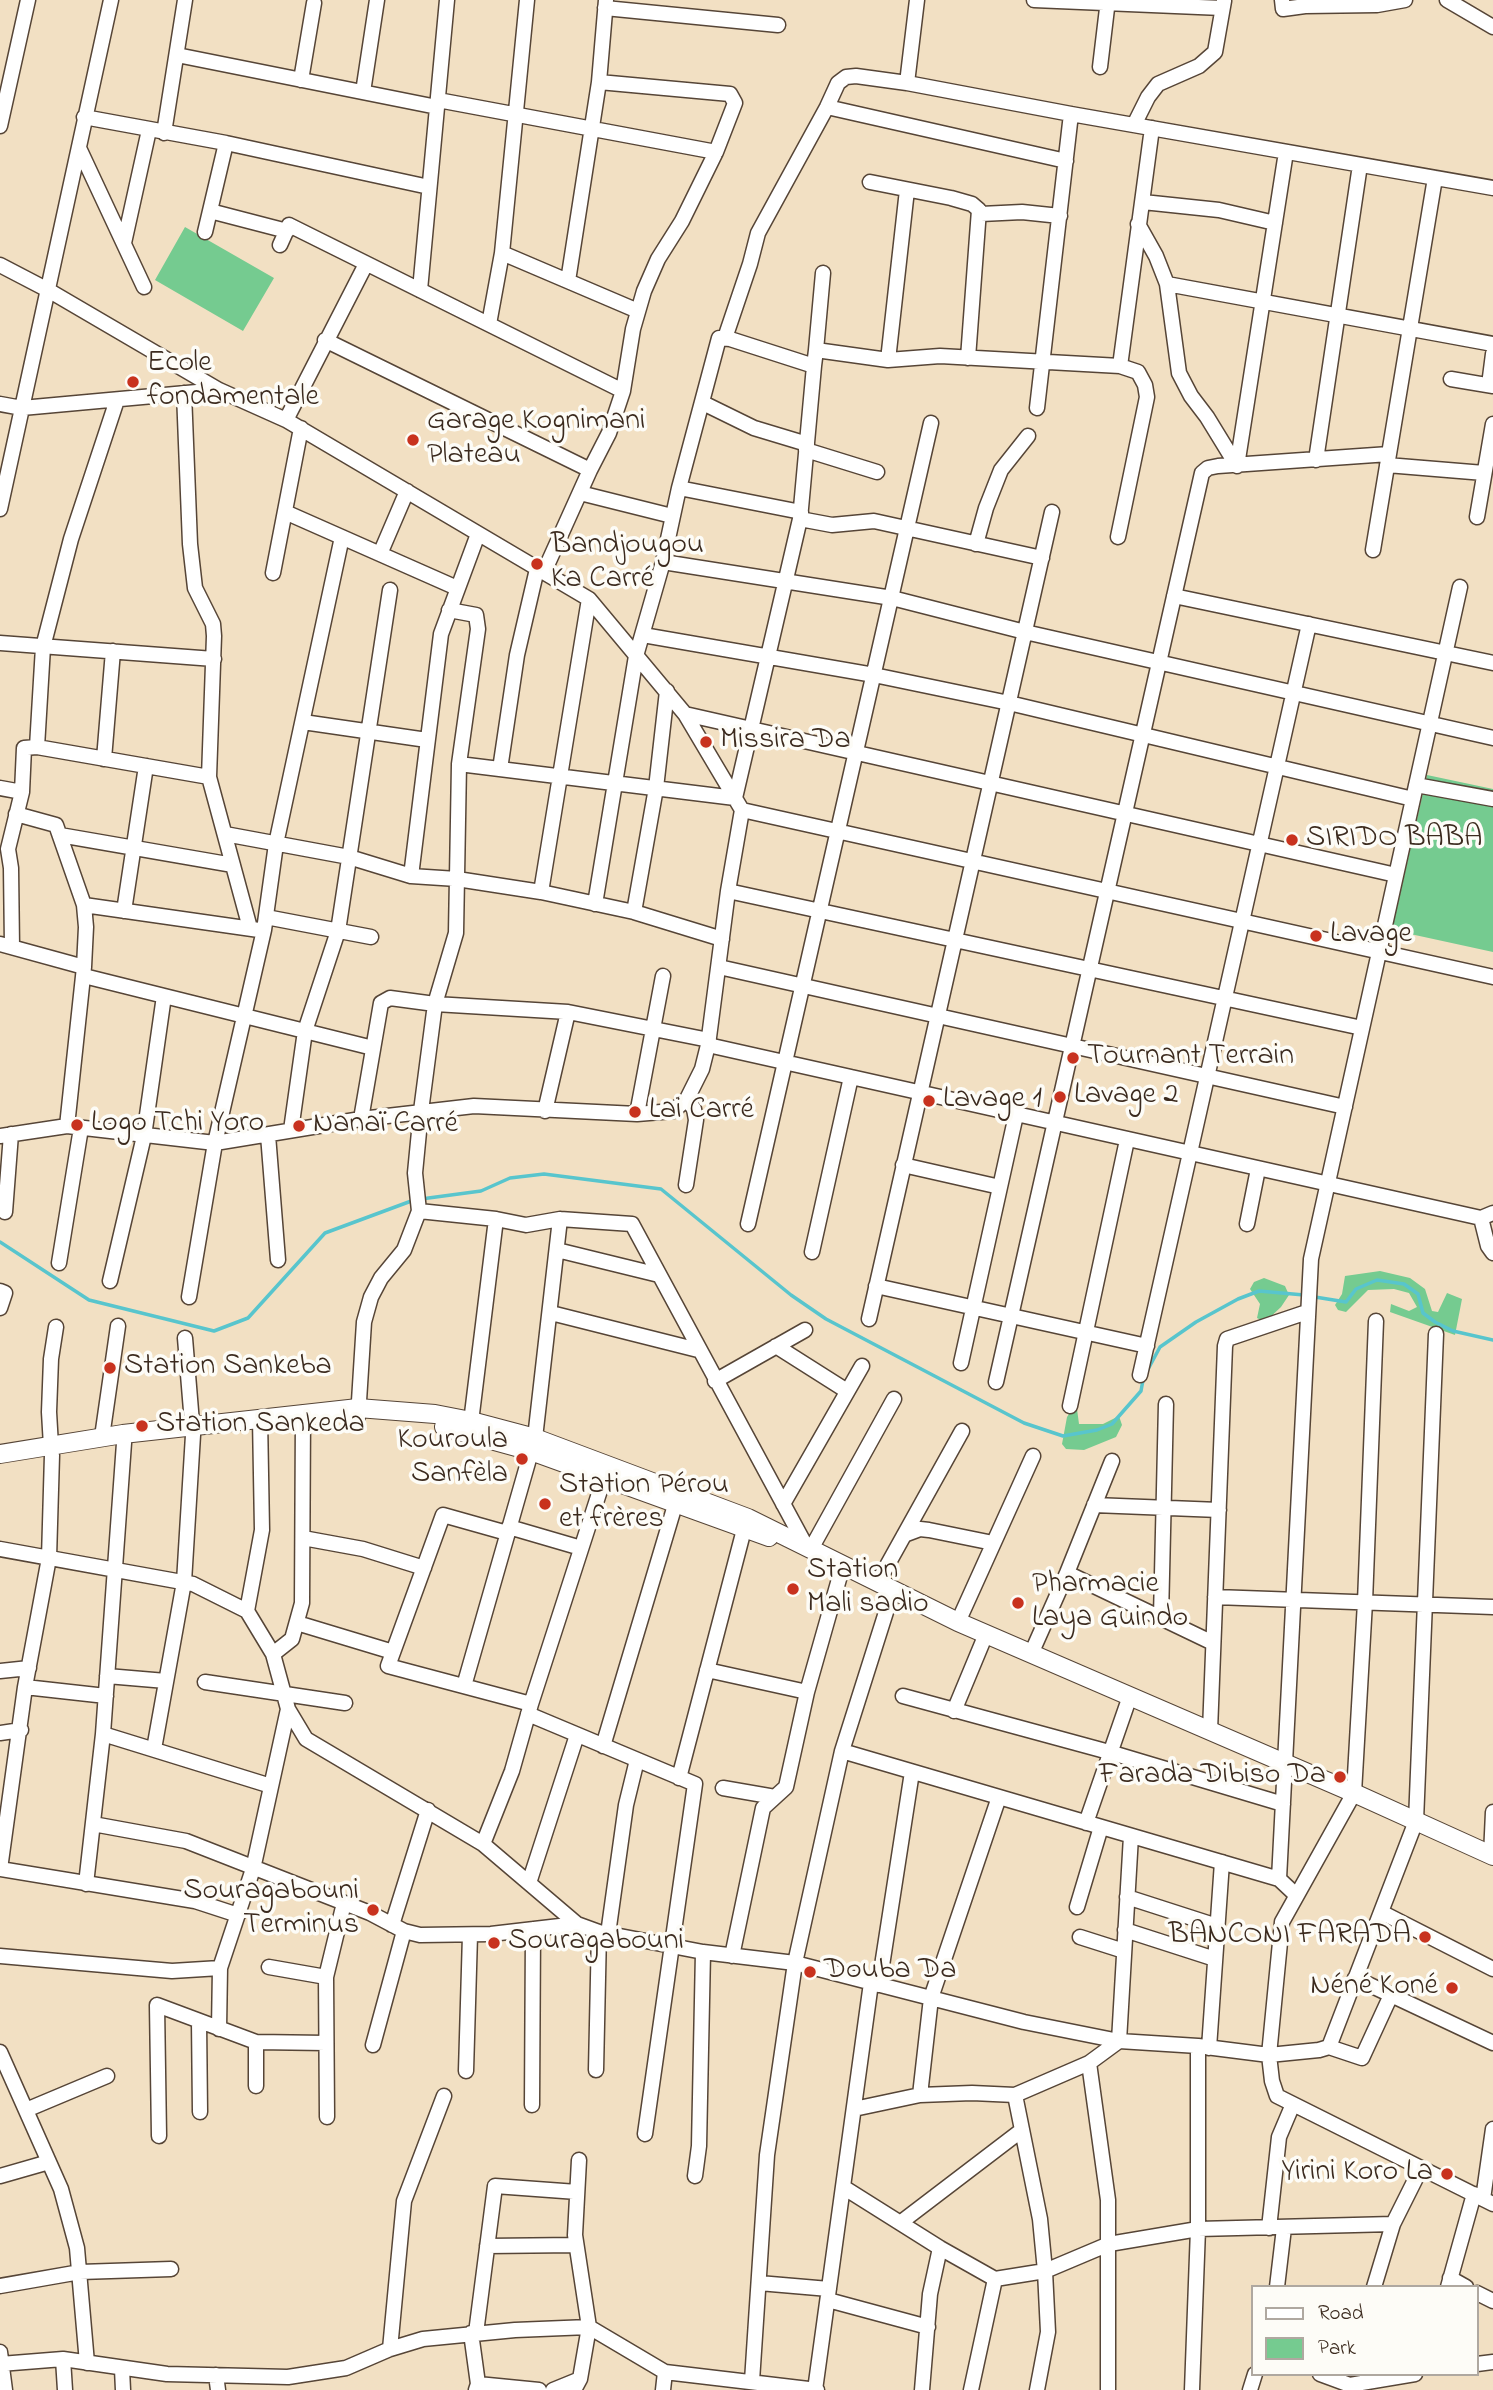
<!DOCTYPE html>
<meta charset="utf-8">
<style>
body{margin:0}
#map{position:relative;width:1493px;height:2390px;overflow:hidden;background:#f2e0c3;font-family:"Indie Flower",sans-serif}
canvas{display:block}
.legend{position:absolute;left:1251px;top:2285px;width:228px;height:91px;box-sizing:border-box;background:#fdfcf7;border:2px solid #afa8a0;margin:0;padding:9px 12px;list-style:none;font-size:21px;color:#3b2a1e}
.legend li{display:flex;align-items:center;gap:14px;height:35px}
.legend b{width:35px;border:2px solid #afa8a0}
</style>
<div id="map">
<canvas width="1493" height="2390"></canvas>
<ul class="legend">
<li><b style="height:9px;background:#fff"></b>Road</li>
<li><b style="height:19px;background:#75cb90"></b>Park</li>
</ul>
</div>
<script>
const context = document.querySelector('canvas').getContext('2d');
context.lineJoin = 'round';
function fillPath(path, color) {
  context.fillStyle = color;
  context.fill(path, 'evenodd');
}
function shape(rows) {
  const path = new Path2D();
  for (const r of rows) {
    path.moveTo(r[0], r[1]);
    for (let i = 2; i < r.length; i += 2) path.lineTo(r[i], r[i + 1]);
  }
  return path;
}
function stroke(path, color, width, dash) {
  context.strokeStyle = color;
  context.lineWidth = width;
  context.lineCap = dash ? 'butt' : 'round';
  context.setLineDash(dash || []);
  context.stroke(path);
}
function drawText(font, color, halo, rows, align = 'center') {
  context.font = font + ' "Indie Flower",sans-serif';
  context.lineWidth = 7;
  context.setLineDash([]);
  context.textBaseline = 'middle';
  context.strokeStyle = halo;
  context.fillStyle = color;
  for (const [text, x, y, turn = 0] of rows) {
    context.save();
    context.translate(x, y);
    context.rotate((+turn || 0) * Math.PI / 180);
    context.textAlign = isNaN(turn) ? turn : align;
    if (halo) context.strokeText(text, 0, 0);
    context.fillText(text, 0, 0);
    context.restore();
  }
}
fillPath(shape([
 [185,227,274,278,243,331,155,280],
 [1427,775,1493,789,1493,952,1392,930],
 [1380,1271,1410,1278,1425,1289,1432,1311,1438,1312,1447,1293,1462,1299,1455,1335,1390,1312,1391,1304,1409,1311,1417,1307,1409,1293,1394,1289,1368,1290,1346,1312,1338,1310,1335,1305,1342,1294,1345,1276],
 [1264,1278,1285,1286,1289,1295,1281,1307,1265,1322,1257,1318,1260,1304,1250,1289,1254,1282],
 [1077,1409,1079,1424,1103,1424,1119,1416,1122,1425,1116,1437,1084,1450,1066,1449,1062,1444,1067,1417,1071,1411]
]), '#75cb90');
stroke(shape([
 [421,1199,481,1191,510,1178,544,1174,661,1189,791,1295,826,1319,1024,1423,1063,1436,1097,1430,1112,1424,1141,1391,1143,1380],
 [0,1242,89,1300,214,1331,248,1318,325,1233,414,1200],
 [1315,1297,1346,1302,1356,1289,1377,1280,1404,1284,1418,1294,1423,1313,1435,1322,1453,1331,1493,1340],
 [1146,1373,1160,1347,1196,1322,1238,1299,1259,1291,1304,1295]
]), '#58c5cd', 3.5);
const minor = shape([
 [1034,0,1222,8],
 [1282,0,1283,9,1305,6,1377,5,1405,0],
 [1447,0,1493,27],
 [605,8,778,25],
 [177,55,437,107],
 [1100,67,1108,0],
 [301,80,314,3],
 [907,83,917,0],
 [363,92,377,0],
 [438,100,716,152],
 [827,107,1066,161],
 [84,117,226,143,429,187],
 [1134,125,1148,97,1158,84,1199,66,1215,52,1224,1],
 [0,126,28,0],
 [164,133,185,0],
 [79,148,144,287],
 [870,182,951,198,972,204,979,210,968,358],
 [1143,202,1219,210,1275,223],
 [210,211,287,231],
 [981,214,1022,212,1060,216],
 [1138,224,1156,256,1167,284,1179,373,1191,396,1207,417,1237,466],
 [205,232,226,143],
 [124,243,149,130],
 [280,245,289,225,623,391],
 [502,253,638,311],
 [0,265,48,290,219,390,286,420,589,599,685,714,742,810,1493,977],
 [568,281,599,82,606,0],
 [1167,284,1493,344],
 [420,290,447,0],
 [489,324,502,253,527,0],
 [725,338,750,264,758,233,827,107,838,83,846,77,856,76,907,83,1071,114,1493,188],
 [325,340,590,470],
 [816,350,823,273],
 [888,360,907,190],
 [1120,366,1152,128],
 [1451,379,1493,386],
 [1489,385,1493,354],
 [184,393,190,544,195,588,213,624,214,636,209,777,250,928],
 [703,403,754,428,807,444],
 [0,404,22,408,219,390],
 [1037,408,1071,114],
 [286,420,366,264],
 [806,450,877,472],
 [1316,460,1360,165],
 [1387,465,1484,473],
 [1237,466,1286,152],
 [679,488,801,512],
 [580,493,672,516],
 [0,509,111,0],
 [285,512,457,588],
 [1477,517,1493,424],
 [800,519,832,525,874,521,1042,558],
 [976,544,986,508,1001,470,1028,436],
 [1373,550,1435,178],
 [380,554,407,491],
 [663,562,892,598,1025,632,1493,738],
 [544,572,590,470,609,433,623,391,633,329,644,291,658,259,682,221,716,152,735,103,730,94,599,82],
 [273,573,301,428],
 [1174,596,1493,663],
 [643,635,874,675,1009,703,1413,799],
 [0,643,214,659],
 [685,714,1396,875],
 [303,722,427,740],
 [37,747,43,647,71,539,117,400],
 [104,759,113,651],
 [459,764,735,798,800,519,814,366],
 [500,769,517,655,537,569],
 [1416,785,1493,799],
 [0,788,22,792],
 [16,814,56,825,84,905,86,927,84,967,67,1126],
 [225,834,349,857,411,876,457,879,541,892,634,912,722,939],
 [60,835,233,865],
 [411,876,441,634,478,534],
 [728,891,1362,1028],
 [541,892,589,599],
 [595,904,636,656,663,562,679,488,719,338,730,339,814,366,816,350,888,360,940,356,1120,366,1138,372,1145,385,1147,397,1118,537],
 [84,905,259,930],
 [124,911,146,766],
 [634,912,656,788,667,691],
 [266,917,371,937],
 [0,944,84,967],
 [12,947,11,868,8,849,22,792,24,748,37,747,209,777],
 [719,967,1345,1107],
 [84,976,373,1048],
 [708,1045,1481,1218,1493,1213],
 [545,1111,568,1012],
 [637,1114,663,976],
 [361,1119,381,1003,390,998,435,1004,568,1012,709,1040],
 [291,1130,305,1031,338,931,390,590],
 [268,1135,278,1260],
 [0,1136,67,1126,215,1143,361,1119,474,1106,637,1114,673,1111,687,1099,702,1069,708,1045,728,891,742,810],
 [903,1165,1000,1187],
 [686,1185,696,1120,694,1109,687,1099],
 [419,1211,415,1173,421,1111,435,1004,456,933,459,764,478,629,476,615,449,610],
 [5,1212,11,1134],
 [1481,1218,1488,1246,1493,1253],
 [748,1224,931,423],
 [1247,1224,1258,1169],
 [557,1250,659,1275],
 [812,1252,851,1077],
 [59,1263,81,1128],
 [110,1281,144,1136,164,996],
 [876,1286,1147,1346],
 [0,1291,5,1293,0,1308],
 [189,1297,215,1143,264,930,276,844,342,537],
 [551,1313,698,1350],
 [869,1319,1052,512],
 [1376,1321,1365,1602,1354,1793,1282,1922,1269,2055,1272,2081,1277,2096,1493,2204],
 [776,1346,847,1391],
 [961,1363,1016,1115],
 [1140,1375,1309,624],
 [715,1381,805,1330],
 [996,1382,1202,473,1208,468,1218,466,1389,454],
 [1070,1406,1127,1140],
 [358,1417,364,1322,371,1297,381,1278,404,1250,419,1211,496,1219,526,1225,560,1219,632,1224,806,1546],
 [470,1430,496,1219],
 [102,1437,118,1326],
 [51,1446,49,1412,51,1359,56,1327],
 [52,1455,49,1558,25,1687,0,1869,195,1901,238,1915],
 [783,1504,862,1366],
 [1094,1505,1219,1510],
 [509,1527,581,1548],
 [507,1533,443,1515,388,1666,531,1704],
 [904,1535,920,1529,929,1530,993,1543],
 [303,1538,363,1549,424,1568],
 [0,1549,193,1584,247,1611,273,1654,288,1709,306,1739,483,1844,577,1924],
 [811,1549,894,1399],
 [1067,1573,1213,1643],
 [878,1582,962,1431],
 [1215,1597,1493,1607],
 [247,1611,262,1530,260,1418],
 [1161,1617,1166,1404],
 [958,1622,1033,1456],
 [297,1623,393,1652],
 [273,1654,292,1639,302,1603,303,1413],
 [1031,1654,1067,1573,1112,1461],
 [707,1670,807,1692],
 [0,1671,29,1668],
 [107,1676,166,1681],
 [205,1682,345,1703],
 [464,1686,535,1438,560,1219],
 [25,1687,106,1696],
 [903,1696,1109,1752,1283,1804],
 [954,1711,986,1634],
 [528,1714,695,1784,645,2134],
 [1210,1731,1225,1346,1227,1339,1307,1312],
 [0,1733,21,1730],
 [103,1734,271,1786],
 [603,1746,678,1495],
 [154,1749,184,1582,193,1435,185,1338],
 [842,1751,1279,1879,1296,1895],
 [679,1778,747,1518],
 [723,1788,775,1797],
 [1086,1823,1130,1696],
 [93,1824,186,1841,370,1913,404,1931,420,1935,491,1934,577,1924,599,1932,703,1952,795,1963,1024,2022,1119,2041,1198,2046,1269,2055,1319,2050,1329,2047,1362,2058,1391,1995],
 [483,1844,512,1771,531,1704,604,1478],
 [1491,1855,1493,1812],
 [1279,1879,1311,1259,1460,587],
 [529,1883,577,1735],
 [86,1884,103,1734,124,1443],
 [1127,1897,1217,1926],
 [1077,1907,1101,1827],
 [1381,1912,1493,1969],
 [392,1925,428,1810],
 [1125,1930,1215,1959],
 [608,1934,626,1805,637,1760],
 [1080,1937,1124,1951],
 [0,1956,172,1971,220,1968],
 [732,1956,763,1808,786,1787,807,1692,843,1565],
 [269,1967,326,1977],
 [1355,1978,1493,2043],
 [879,1985,912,1772],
 [199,2021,200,2112],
 [219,2029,220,1968,253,1869,288,1709],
 [373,2045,404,1931],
 [1329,2047,1416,1821,1436,1334],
 [1209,2048,1222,1862],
 [0,2052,61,2189,77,2248,87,2363],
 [1089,2063,1108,2200,1108,2390],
 [596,2070,599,1932],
 [466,2071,470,1935],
 [256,2086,256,2042],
 [920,2095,931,1998,999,1797],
 [1015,2095,1040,2219,1045,2271,1048,2332,1037,2390],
 [532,2105,533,1929],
 [854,2109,920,2095,972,2093,1015,2095,1089,2063,1119,2041,1131,1836],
 [26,2110,107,2076],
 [327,2117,326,1977,344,1903],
 [159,2136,157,2005,256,2042,326,2043],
 [0,2176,49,2162],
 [695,2176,699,2146,703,1952],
 [843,2187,940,2248,995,2279,1045,2271,1109,2244,1198,2229,1393,2224,1374,2287],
 [1483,2199,1493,2129],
 [900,2223,1022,2130],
 [1393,2224,1421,2168],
 [1269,2228,1279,2137,1293,2104],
 [487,2246,576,2245],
 [1450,2278,1466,2287],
 [759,2283,829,2289],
 [0,2286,80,2272,171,2269],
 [1277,2287,1284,2228],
 [1448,2287,1474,2194],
 [1477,2293,1493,2301],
 [828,2300,928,2327],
 [471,2333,478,2384,476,2390],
 [476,2333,495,2186,577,2192],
 [390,2349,404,2201,444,2096],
 [0,2352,5,2390],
 [63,2359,65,2390],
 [0,2364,63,2359,167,2374,288,2377,346,2368,390,2349,423,2339,515,2330,589,2327,665,2372,817,2390],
 [1477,2364,1493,2362],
 [122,2369,123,2390],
 [1320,2374,1350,2385,1415,2374],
 [216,2375,218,2390],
 [752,2381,767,2155,795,1963,842,1751,893,1590],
 [478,2384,539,2390],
 [553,2390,580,2379],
 [574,2390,580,2379,589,2327,575,2235,579,2160],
 [663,2390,665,2372],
 [815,2390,871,1983],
 [922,2390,930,2294,940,2248],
 [971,2390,995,2279],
 [1192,2390,1198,2229,1198,2046],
 [1250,2390,1255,2374]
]);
const major = shape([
 [444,1427,531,1451,769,1537],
 [0,1454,123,1434,358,1408,435,1414,471,1421,535,1438,748,1518,958,1622,1354,1793,1493,1856]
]);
stroke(minor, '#564537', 17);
stroke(major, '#564537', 20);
stroke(minor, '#fff', 14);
stroke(major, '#fff', 18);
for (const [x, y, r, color] of [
 [133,382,7,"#c8321e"],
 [413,440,7,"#c8321e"],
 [537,564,7,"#c8321e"],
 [706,742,7,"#c8321e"],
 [1292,840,7,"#c8321e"],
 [1316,936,7,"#c8321e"],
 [1073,1058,7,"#c8321e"],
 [1060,1097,7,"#c8321e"],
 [929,1101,7,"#c8321e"],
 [635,1112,7,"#c8321e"],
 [77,1125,7,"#c8321e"],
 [299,1126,7,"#c8321e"],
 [110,1368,7,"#c8321e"],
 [142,1426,7,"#c8321e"],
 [522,1459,7,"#c8321e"],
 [545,1504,7,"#c8321e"],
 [793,1589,7,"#c8321e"],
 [1018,1603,7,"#c8321e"],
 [1340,1777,7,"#c8321e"],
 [373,1910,7,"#c8321e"],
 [1425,1937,7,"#c8321e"],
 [494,1943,7,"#c8321e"],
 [810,1972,7,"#c8321e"],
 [1452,1988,7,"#c8321e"],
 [1447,2174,7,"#c8321e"]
]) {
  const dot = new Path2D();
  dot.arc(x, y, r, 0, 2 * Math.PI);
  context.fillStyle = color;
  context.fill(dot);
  stroke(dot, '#fdfcf7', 2.5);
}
drawText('30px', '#3b2a1e', '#fdfcf7', [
 ["Ecole",147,365],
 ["fondamentale",147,399],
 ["Garage Kognimani",427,423],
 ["Plateau",427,457],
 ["Bandjougou",551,547],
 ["Ka Carré",551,581],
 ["Missira Da",720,742],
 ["SIRIDO BABA",1306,840],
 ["Lavage",1330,936],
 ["Tournant Terrain",1087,1058],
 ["Lavage 2",1074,1097],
 ["Lavage 1",943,1101],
 ["Lai Carré",649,1112],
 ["Logo Tchi Yoro",91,1125],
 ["Nanaï Carré",313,1126],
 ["Station Sankeba",124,1368],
 ["Station Sankeda",156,1426],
 ["Kouroula",508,1442,"right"],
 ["Sanfèla",508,1476,"right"],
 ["Station Pérou",559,1487],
 ["et frères",559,1521],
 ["Station",807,1572],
 ["Mali sadio",807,1606],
 ["Pharmacie",1032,1586],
 ["Laya Guindo",1032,1620],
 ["Farada Dibiso Da",1326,1777,"right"],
 ["Souragabouni",359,1893,"right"],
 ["Terminus",359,1927,"right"],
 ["BANCONI FARADA",1411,1937,"right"],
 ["Souragabouni",508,1943],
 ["Douba Da",824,1972],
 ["Néné Koné",1438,1988,"right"],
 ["Yirini Koro La",1433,2174,"right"]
], 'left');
</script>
